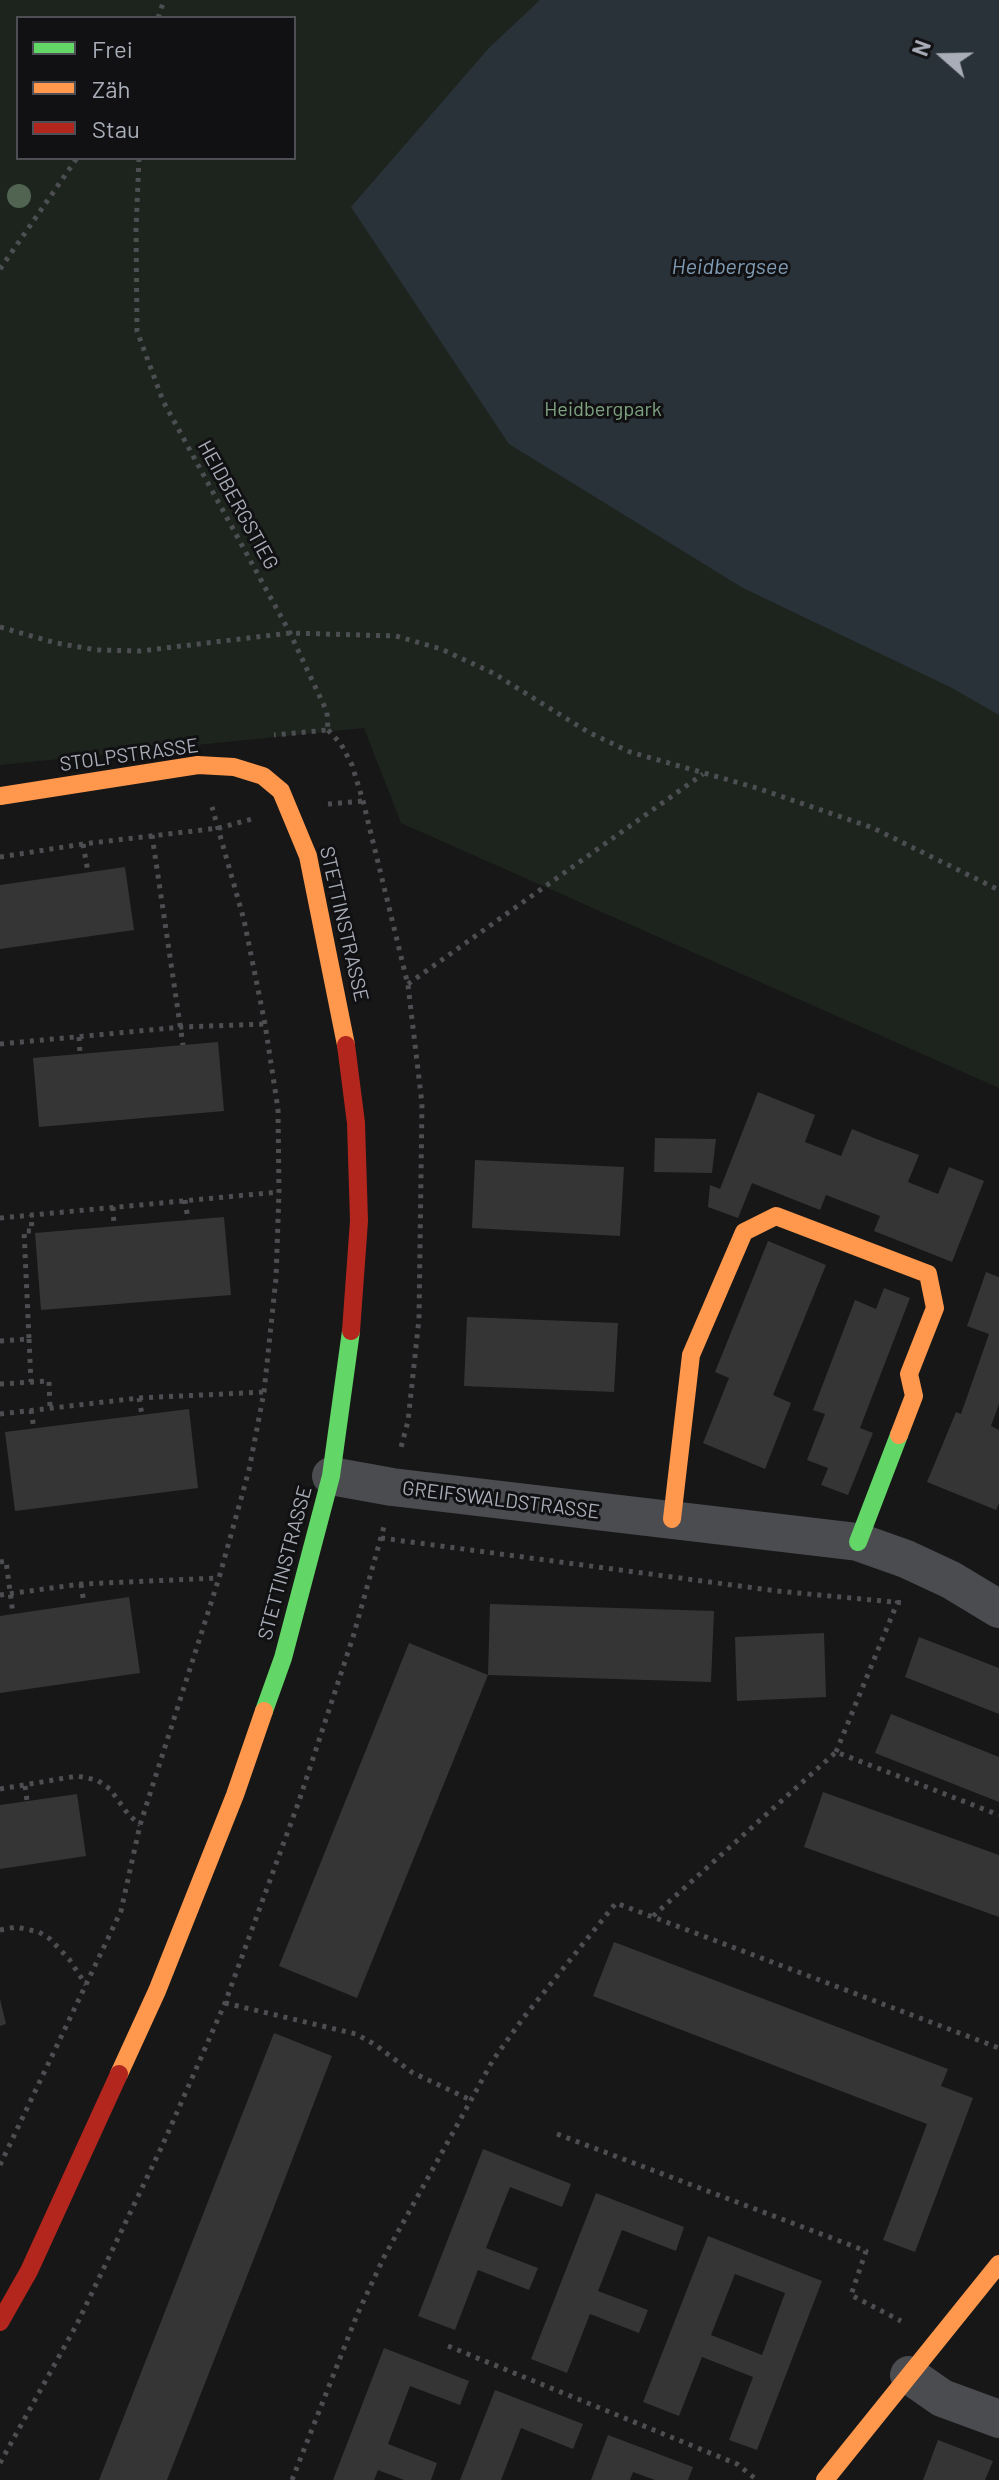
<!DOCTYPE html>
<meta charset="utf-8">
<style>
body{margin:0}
#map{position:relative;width:999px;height:2480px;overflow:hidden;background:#171717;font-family:Barlow,sans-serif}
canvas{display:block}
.legend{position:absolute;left:16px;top:16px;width:280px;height:144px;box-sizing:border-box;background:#111113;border:2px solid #4d4f55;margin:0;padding:10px 14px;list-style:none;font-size:24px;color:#a8adb8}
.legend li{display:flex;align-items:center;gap:16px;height:40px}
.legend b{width:40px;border:2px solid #4d4f55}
.north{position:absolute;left:903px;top:16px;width:80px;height:80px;-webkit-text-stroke:6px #111113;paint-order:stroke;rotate:290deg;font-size:22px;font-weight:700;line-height:32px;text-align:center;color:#a8adb8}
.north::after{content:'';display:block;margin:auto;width:28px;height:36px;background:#a8adb8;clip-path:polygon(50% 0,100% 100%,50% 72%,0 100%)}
</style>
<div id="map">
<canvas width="999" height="2480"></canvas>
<ul class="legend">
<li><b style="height:10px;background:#63d668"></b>Frei</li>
<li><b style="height:10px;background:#ff974d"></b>Zäh</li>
<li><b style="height:10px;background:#b3261e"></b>Stau</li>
</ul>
<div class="north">N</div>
</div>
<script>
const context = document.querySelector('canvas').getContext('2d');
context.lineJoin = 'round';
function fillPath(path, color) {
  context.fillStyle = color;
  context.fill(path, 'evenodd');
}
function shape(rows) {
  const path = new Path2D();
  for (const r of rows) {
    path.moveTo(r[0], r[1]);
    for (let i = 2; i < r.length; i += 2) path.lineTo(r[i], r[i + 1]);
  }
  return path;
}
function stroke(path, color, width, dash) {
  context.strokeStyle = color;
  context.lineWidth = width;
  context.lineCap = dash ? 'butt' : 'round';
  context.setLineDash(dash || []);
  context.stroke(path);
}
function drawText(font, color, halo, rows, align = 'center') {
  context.font = font + ' Barlow,sans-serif';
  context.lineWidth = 6;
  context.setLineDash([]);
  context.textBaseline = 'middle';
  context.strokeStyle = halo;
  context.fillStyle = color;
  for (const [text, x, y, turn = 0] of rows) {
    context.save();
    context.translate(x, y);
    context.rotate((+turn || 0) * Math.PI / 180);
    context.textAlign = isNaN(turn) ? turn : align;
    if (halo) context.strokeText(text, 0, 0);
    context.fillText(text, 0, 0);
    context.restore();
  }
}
fillPath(shape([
 [0,0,999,0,999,1088,401,823,364,728,0,765],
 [18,18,294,18,294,158,18,158]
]), '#1d241e');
fillPath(shape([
 [540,0,999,0,999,715,952,688,743,588,509,444,351,207,489,48]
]), '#2a3239');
fillPath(shape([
 [125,867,134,930,0,949,0,885],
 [218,1042,224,1111,39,1127,33,1058],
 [758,1092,815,1115,805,1142,841,1156,852,1129,874,1138,919,1155,908,1182,938,1194,949,1167,984,1181,952,1262,874,1231,880,1216,826,1195,820,1210,752,1183,738,1218,708,1207,710,1185,720,1189],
 [655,1138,716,1139,712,1173,654,1172],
 [475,1160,624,1167,620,1236,472,1228],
 [224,1217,231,1295,41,1310,35,1233],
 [768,1241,826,1265,773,1395,791,1403,765,1469,703,1443,729,1378,715,1372],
 [986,1272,999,1277,999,1404,991,1426,999,1430,999,1503,996,1510,927,1482,956,1412,961,1414,989,1334,967,1326],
 [884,1288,910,1298,860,1428,873,1433,848,1495,821,1485,828,1468,807,1460,825,1414,813,1410,855,1300,876,1309],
 [467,1317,618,1323,614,1392,464,1386],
 [189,1409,198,1488,15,1511,5,1432],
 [129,1597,140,1673,0,1693,0,1616],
 [490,1604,714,1611,711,1682,488,1675],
 [824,1633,826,1697,737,1701,735,1637],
 [919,1637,999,1668,999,1714,905,1677],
 [409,1643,488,1675,357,1998,279,1966],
 [891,1714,999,1757,999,1802,875,1753],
 [823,1792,999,1855,999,1917,804,1847],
 [77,1794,86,1856,0,1869,0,1805],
 [614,1942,948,2069,941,2086,973,2098,915,2252,883,2240,927,2124,593,1996],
 [0,1999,6,2024,0,2026],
 [274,2033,332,2056,269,2220,167,2480,99,2480],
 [483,2149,571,2184,562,2207,510,2187,486,2248,538,2268,529,2290,478,2270,455,2330,418,2316],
 [596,2193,684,2227,676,2251,622,2230,598,2291,648,2310,639,2333,590,2314,567,2373,531,2359],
 [708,2236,822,2281,757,2450,729,2440,753,2377,702,2357,679,2416,643,2402],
 [735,2274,785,2293,762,2355,711,2335],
 [384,2348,469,2381,460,2405,410,2386,388,2444,437,2463,431,2480,404,2480,378,2470,374,2480,333,2480],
 [495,2390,583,2424,573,2449,521,2428,501,2480,460,2480],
 [608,2435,693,2467,688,2480,655,2480,633,2472,630,2480,591,2480],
 [938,2440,993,2461,985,2480,923,2480]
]), '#353536');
stroke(shape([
 [158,18,164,0],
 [139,158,136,229,137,331,163,401,290,633,327,712,328,730,274,735],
 [0,269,77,158],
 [0,627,56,643,97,650,140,651,290,633,396,636,441,649,493,673,588,732,630,752,757,788,873,828,999,890],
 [328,730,341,744,352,765,363,801,408,985,422,1104,419,1319,408,1421,400,1451],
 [328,804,363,801],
 [152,835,183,1045],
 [83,844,88,872],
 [0,857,83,844,219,828,252,819],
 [408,984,703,774],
 [79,1037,80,1054],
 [0,1044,182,1027,265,1024],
 [185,1200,188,1220],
 [113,1207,114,1226],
 [0,1218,279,1192],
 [29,1339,31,1382],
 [0,1341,29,1339,24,1231,32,1231,31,1215],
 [0,1384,49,1381,50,1408],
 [139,1398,142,1415],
 [31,1410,34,1429],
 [0,1414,139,1398,264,1392],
 [381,1538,777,1591,904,1603],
 [0,1562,6,1561,13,1614],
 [81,1584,84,1604],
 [0,1595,81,1584,219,1578],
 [836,1752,898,1601],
 [25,1786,27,1801],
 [0,1789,77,1776,97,1780,110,1789,128,1814,140,1825],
 [653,1916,836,1752,999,1815],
 [0,1930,16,1927,39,1932,50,1939,69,1959,86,1985],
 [225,2003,356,2034,374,2044,413,2073,471,2100],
 [557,2134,866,2251,851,2295,901,2321],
 [0,2165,121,1911,140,1825,219,1578,249,1470,264,1392,276,1278,279,1192,278,1109,265,1024,244,920,212,807],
 [448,2346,737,2464,757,2480],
 [0,2463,77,2324,163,2144,225,2003,299,1801,353,1637,385,1523],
 [292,2480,357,2315,384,2257,471,2100,493,2060,524,2017,616,1903,999,2048]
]), '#4d4e52', 5, [4, 6]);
stroke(shape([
 [331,1476,392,1487,858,1542,906,1559,951,1580,999,1609],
 [909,2375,942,2398,999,2419]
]), '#4b4c50', 38);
stroke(shape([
 [858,1542,899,1435],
 [264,1711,283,1658,331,1476,351,1331]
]), '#63d668', 18);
stroke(shape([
 [0,796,198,765,234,767,263,776,281,791,308,856,346,1045],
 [672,1519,691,1355,744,1232,776,1216,928,1274,935,1308,909,1374,914,1396,899,1435],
 [119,2074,157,1991,235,1795,264,1711],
 [825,2480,999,2264]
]), '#ff974d', 18);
stroke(shape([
 [346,1045,356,1123,359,1221,351,1331],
 [0,2322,29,2271,119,2074]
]), '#b3261e', 18);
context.fillStyle = '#506451';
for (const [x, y] of [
 [19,196]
]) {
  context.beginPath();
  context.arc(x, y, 12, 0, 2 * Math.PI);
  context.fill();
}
drawText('20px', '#7fa381', '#111113', [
 ["Heidbergpark",603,409]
]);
drawText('20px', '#a8adb8', '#111113', [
 ["HEIDBERGSTIEG",238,505,61],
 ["STOLPSTRASSE",129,755,-8],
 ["STETTINSTRASSE",344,924,77],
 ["GREIFSWALDSTRASSE",501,1500,7],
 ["STETTINSTRASSE",285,1563,-75]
]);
drawText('italic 22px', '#7f9bb3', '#111113', [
 ["Heidbergsee",730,267]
]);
</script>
